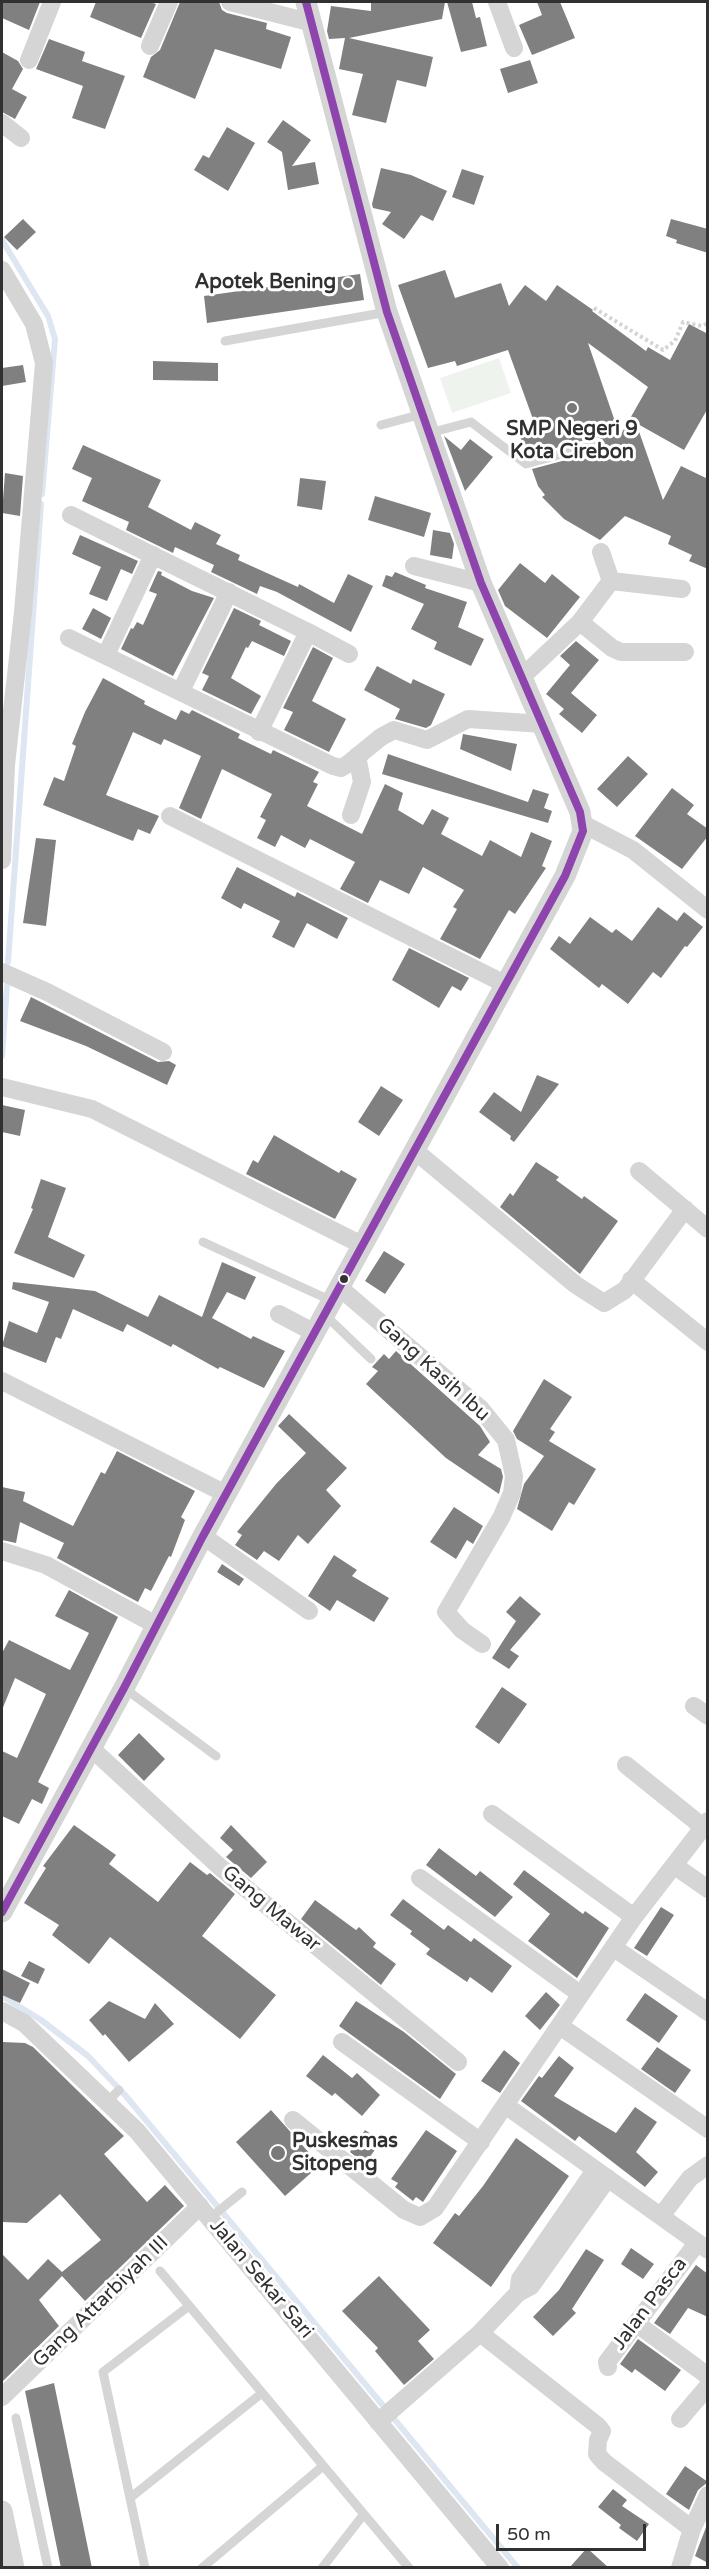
<!DOCTYPE html>
<style>
body{margin:0}
#map{position:relative;width:709px;height:2569px;overflow:hidden;background:#fff;font-family:"Varela Round",sans-serif}
canvas{display:block}
.frame{position:absolute;inset:0;border:3px solid #313131;pointer-events:none}
.scale{position:absolute;left:496px;top:2524px;width:150px;height:27px;box-sizing:border-box;border:3px solid #313131;border-top:0;padding-left:8px;font-size:18px;line-height:21px;white-space:nowrap;color:#313131;-webkit-text-stroke:4px #fff;paint-order:stroke}
</style>
<div id="map">
<canvas width="709" height="2569"></canvas>
<div class="frame"></div>
<div class="scale">50 m</div>
</div>
<script>
const context = document.querySelector('canvas').getContext('2d');
context.lineJoin = 'round';
function fillPath(path, color) {
  context.fillStyle = color;
  context.fill(path, 'evenodd');
}
function shape(rows) {
  const path = new Path2D();
  for (const r of rows) {
    path.moveTo(r[0], r[1]);
    for (let i = 2; i < r.length; i += 2) path.lineTo(r[i], r[i + 1]);
  }
  return path;
}
function stroke(path, color, width, dash) {
  context.strokeStyle = color;
  context.lineWidth = width;
  context.lineCap = dash ? 'butt' : 'round';
  context.setLineDash(dash || []);
  context.stroke(path);
}
function drawText(font, color, halo, rows, align = 'center') {
  context.font = font + ' "Varela Round",sans-serif';
  context.lineWidth = 6;
  context.setLineDash([]);
  context.textBaseline = 'middle';
  context.strokeStyle = halo;
  context.fillStyle = color;
  for (const [text, x, y, turn = 0] of rows) {
    context.save();
    context.translate(x, y);
    context.rotate((+turn || 0) * Math.PI / 180);
    context.textAlign = isNaN(turn) ? turn : align;
    if (halo) context.strokeText(text, 0, 0);
    context.fillText(text, 0, 0);
    context.restore();
  }
}
fillPath(shape([
 [499,358,511,393,452,413,440,378]
]), '#eff3ed');
stroke(shape([
 [2,240,48,316,55,339,42,494],
 [8,962,41,504],
 [2,1056,7,985],
 [2,1996,41,2020,88,2056,125,2095,518,2568]
]), '#dde6f1', 6);
fillPath(shape([
 [2,2,40,2,29,30,2,18],
 [96,2,150,2,156,4,141,38,90,17],
 [180,2,219,2,222,10,227,13,267,23,266,29,291,37,281,69,215,49,195,99,143,77,151,57,160,50],
 [371,2,445,2,442,19,349,38,433,57,426,87,397,80,386,123,352,115,363,74,339,69,345,38,329,39,327,31,331,6,371,11],
 [447,2,472,2,476,18,480,17,487,46,461,52],
 [537,2,560,2,575,38,532,55,519,25,542,15],
 [49,39,85,52,82,61,125,76,105,129,72,118,83,86,36,69],
 [2,52,18,61,23,69,12,89,27,97,15,119,2,112],
 [530,60,538,83,508,93,500,69],
 [283,120,311,140,292,166,315,162,319,184,288,190,282,152,267,142],
 [227,127,255,143,228,191,194,170,203,155,209,158],
 [381,168,411,175,447,191,433,221,421,215,404,239,382,224,391,212,373,208,372,204],
 [462,169,484,176,474,205,452,197],
 [23,219,36,232,17,250,4,237],
 [671,219,708,229,708,253,676,243,677,240,666,236],
 [445,270,455,298,501,283,509,306,525,285,546,301,557,285,593,310,592,311,646,351,648,347,670,360,689,324,708,334,708,408,684,450,636,423,663,500,681,466,708,479,708,569,689,561,692,555,668,544,671,536,625,516,600,540,564,519,542,497,545,495,538,486,532,469,600,451,605,443,602,439,596,437,527,456,517,428,534,422,508,350,457,366,455,361,428,368,398,285],
 [588,343,648,387,620,436],
 [360,274,364,300,207,323,204,296],
 [153,361,218,363,218,381,153,380],
 [23,365,26,382,2,386,2,368],
 [444,436,461,450,470,439,493,457,465,491],
 [83,445,161,480,148,507,191,530,195,522,221,535,216,544,240,555,238,560,298,587,299,584,334,603,348,574,373,586,351,632,277,592,260,586,257,594,211,572,214,565,175,547,173,553,126,530,129,522,82,501,92,478,72,469],
 [5,473,23,476,20,516,2,513],
 [300,478,326,481,322,510,297,506],
 [375,496,431,513,424,537,368,520],
 [433,530,450,533,454,544,452,559,430,555],
 [80,535,138,561,132,574,121,569,107,601,89,594,101,567,72,554],
 [520,563,545,583,552,574,580,597,547,638,505,606,498,590],
 [158,571,162,572,161,575,192,591,214,598,173,676,121,649,131,628,133,629,137,622,143,625,157,594,149,591],
 [395,572,426,585,425,588,467,602,458,627,484,639,471,666,434,649,437,642,411,629,424,604,382,586,386,575,392,577],
 [93,608,111,618,101,639,82,629],
 [234,608,261,621,259,625,291,641,284,656,252,641,248,648,246,647,231,678,261,696,251,714,202,690,209,676,202,673],
 [576,641,599,660,571,693,597,715,582,733,559,714,564,709,546,694,570,665,560,656],
 [313,647,333,658,312,701,346,719,329,752,284,730,293,712,283,708],
 [377,666,411,684,413,679,445,694,431,725,426,728,395,719,400,709,364,690],
 [103,678,145,701,144,704,176,720,181,710,189,714,192,710,240,734,238,738,271,754,273,750,319,772,313,782,318,784,307,806,362,834,385,784,403,793,398,810,423,825,432,809,449,818,441,834,482,856,490,840,521,857,531,832,552,841,542,866,546,868,515,914,509,910,480,959,440,939,457,909,453,907,464,890,423,867,409,894,380,880,368,903,340,889,355,862,310,839,305,848,281,835,275,847,257,838,266,820,260,817,272,794,222,769,201,819,179,808,201,756,164,739,161,745,133,732,106,795,159,816,150,834,138,829,133,841,43,805,54,777,64,781,76,746,72,744,85,712],
 [463,734,517,744,511,771,460,749],
 [388,754,528,802,533,789,549,794,544,808,552,811,548,823,382,774],
 [628,756,648,774,617,807,597,789],
 [672,788,694,805,687,814,708,829,708,836,682,869,635,836],
 [36,838,56,840,46,926,23,923],
 [237,867,295,897,297,892,348,918,337,939,307,923,294,948,272,937,280,921,244,903,241,909,221,898],
 [658,907,677,921,684,912,703,927,687,947,685,946,661,978,653,972,628,1004,602,984,599,988,550,949,559,936,570,944,590,917,612,933,616,929,632,941],
 [409,948,469,978,461,991,452,986,439,1008,392,980],
 [31,997,158,1062,169,1061,176,1065,167,1085,86,1046,20,1021],
 [537,1075,559,1084,514,1142,510,1139,511,1136,479,1112,494,1092,521,1112],
 [381,1086,403,1100,379,1136,358,1122],
 [2,1105,25,1110,20,1136,2,1132],
 [274,1135,339,1173,341,1170,357,1179,335,1219,246,1174,253,1160,258,1163],
 [536,1162,559,1177,556,1180,582,1199,584,1196,618,1221,580,1274,500,1207,510,1193,513,1196],
 [41,1179,66,1188,48,1237,85,1255,74,1278,14,1253,33,1209,31,1208],
 [384,1251,405,1264,385,1294,365,1281],
 [222,1262,256,1277,245,1300,227,1292,212,1318,251,1339,253,1336,285,1351,264,1388,220,1367,218,1369,173,1344,171,1347,127,1324,123,1332,73,1309,61,1339,56,1337,46,1363,2,1346,9,1321,37,1333,49,1302,12,1289,13,1282,95,1291,148,1317,159,1295,202,1317],
 [396,1351,480,1426,490,1442,478,1455,501,1469,503,1477,499,1494,446,1458,366,1384,378,1371,372,1367,384,1354,389,1359],
 [544,1379,572,1397,550,1429,555,1432,549,1441,596,1469,574,1505,569,1502,552,1531,517,1509,524,1484,544,1456,517,1439,513,1431],
 [289,1414,347,1468,326,1490,341,1506,308,1544,298,1535,279,1561,264,1551,257,1560,235,1545,242,1535,237,1532,276,1484,306,1453,278,1426],
 [117,1451,195,1491,181,1517,185,1520,171,1557,169,1556,151,1591,145,1588,138,1602,57,1558,64,1543,20,1522,16,1543,2,1540,2,1487,25,1492,23,1501,73,1526,101,1472,105,1474],
 [454,1507,483,1526,473,1544,467,1540,456,1559,430,1542],
 [334,1555,357,1570,352,1576,389,1598,374,1622,337,1600,330,1611,308,1596],
 [222,1564,244,1579,239,1586,217,1572],
 [69,1590,118,1617,38,1782,49,1788,42,1804,32,1799,19,1824,2,1816,2,1751,17,1758,46,1694,15,1678,2,1710,2,1653,9,1640,70,1670,89,1633,55,1616],
 [520,1596,541,1614,510,1650,519,1656,509,1669,492,1658,516,1621,506,1612],
 [502,1687,527,1704,499,1744,475,1727],
 [139,1733,165,1759,144,1781,118,1755],
 [74,1825,116,1855,109,1864,158,1902,190,1862,207,1875,210,1873,235,1894,202,1936,276,1995,240,2039,114,1940,110,1937,89,1964,52,1935,59,1925,24,1903,46,1868,43,1866],
 [231,1825,267,1862,251,1878,226,1857,233,1850,220,1838],
 [439,1848,476,1876,480,1871,513,1897,495,1917,426,1865],
 [524,1870,583,1914,585,1911,609,1928,577,1978,528,1941,550,1914,513,1884],
 [403,1899,444,1930,448,1925,471,1942,474,1938,512,1966,492,1993,470,1977,467,1982,426,1954,430,1949,410,1934,412,1931,390,1915],
 [315,1900,356,1930,359,1927,376,1943,373,1947,396,1964,381,1985,301,1919],
 [661,1907,674,1915,647,1956,634,1948],
 [29,1961,45,1969,38,1984,21,1976],
 [2,1969,30,1983,20,2003,2,1995],
 [546,1992,560,2005,540,2030,525,2016],
 [645,1993,678,2016,659,2043,626,2020],
 [109,2001,145,2019,155,2003,174,2024,129,2062,105,2034,103,2036,89,2020],
 [356,2001,404,2032,456,2074,440,2099,339,2026],
 [3,2042,25,2043,33,2047,124,2136,104,2154,147,2202,165,2185,184,2206,85,2301,62,2276,39,2300,59,2326,2,2382,2,2254,28,2280,48,2259,62,2272,101,2240,60,2194,27,2223,2,2222],
 [657,2047,691,2070,675,2093,641,2069],
 [504,2050,520,2063,500,2093,481,2081],
 [323,2055,352,2078,357,2073,380,2095,362,2116,335,2093,332,2096,306,2076],
 [559,2056,574,2068,554,2096,616,2133,635,2107,657,2122,636,2152,658,2172,645,2187,579,2136,575,2141,521,2101,539,2076,542,2078],
 [271,2110,320,2165,285,2196,236,2142],
 [365,2130,381,2141,365,2164,350,2152],
 [426,2130,457,2151,423,2202,416,2197,413,2201,395,2187,398,2183,391,2179],
 [516,2138,569,2176,491,2287,433,2243,455,2213,459,2216,483,2186],
 [631,2248,654,2264,643,2279,621,2264],
 [586,2249,604,2260,572,2309,576,2313,553,2336,533,2317,559,2290],
 [696,2265,708,2274,708,2317,688,2308,670,2334,654,2323],
 [379,2276,430,2330,418,2341,434,2359,404,2385,375,2351,378,2348,342,2311],
 [638,2339,681,2370,665,2391,635,2369,632,2373,620,2364],
 [54,2383,63,2427,92,2568,61,2568,25,2391],
 [685,2466,708,2482,698,2490,689,2510,666,2494],
 [613,2489,627,2500,622,2506,649,2524,637,2541,619,2528,621,2525,598,2507],
 [708,2522,708,2563,695,2556],
 [587,2548,609,2568,569,2568]
]), '#808080');
stroke(shape([
 [594,308,663,350,675,341,683,322,702,326,708,323]
]), '#d4d4d4', 4, [3, 3]);
stroke(shape([
 [225,341,387,312],
 [381,425,422,414],
 [429,433,471,422,526,464,598,444],
 [203,1242,332,1301],
 [325,1315,371,1359],
 [124,1688,216,1756],
 [108,2101,119,2090],
 [210,2218,242,2192],
 [160,2271,409,2568],
 [16,2418,48,2568],
 [130,2498,262,2393],
 [145,2568,103,2372,189,2306],
 [202,2568,323,2466],
 [322,2568,364,2514]
]), '#d5d5d5', 9);
stroke(shape([
 [230,2,309,22],
 [497,2,514,48],
 [150,46,169,2],
 [29,60,52,2],
 [2,123,21,138],
 [2,270,34,324,44,363,23,612,6,765,2,860],
 [71,515,308,632,259,732],
 [601,552,611,581],
 [414,566,481,583],
 [580,622,612,648,621,652,685,652],
 [308,632,349,654],
 [69,638,333,766,341,768,348,764,381,737,394,730,427,740,468,719,543,724],
 [106,655,153,555],
 [523,676,580,622,611,581,682,589],
 [181,691,229,592],
 [351,815,362,782,357,756],
 [170,816,505,984],
 [583,824,633,850,708,910],
 [2,972,47,992,163,1052],
 [2,1087,92,1109,362,1245],
 [414,1150,576,1285,604,1303,625,1290,685,1209],
 [639,1171,708,1229],
 [631,1280,708,1342],
 [340,1288,480,1408,506,1440,514,1476,512,1493,501,1518,446,1612,462,1630,482,1644],
 [279,1314,315,1333],
 [2,1381,226,1494],
 [203,1536,309,1611],
 [2,1551,46,1565,156,1625],
 [694,1706,708,1716],
 [91,1748,221,1868,458,2062],
 [626,1765,703,1827],
 [492,1814,634,1917],
 [708,1821,634,1917,505,2105,708,2250],
 [675,1866,708,1889],
 [420,1878,580,1994],
 [614,1948,708,2012],
 [2,2011,24,2023,137,2131,500,2568],
 [560,2026,708,2129],
 [342,2042,481,2142],
 [293,2120,404,2210,420,2217,435,2208,505,2105],
 [661,2216,690,2178,708,2165],
 [518,2293,520,2279,595,2170],
 [637,2324,708,2376],
 [480,2333,598,2426,602,2431,598,2440,597,2454,604,2462,692,2529],
 [608,2367,607,2362,697,2243],
 [2,2397,200,2206],
 [680,2419,708,2386],
 [378,2422,480,2333,518,2293,531,2286,608,2178],
 [680,2568,692,2529,708,2495]
]), '#d5d5d5', 18);
stroke(shape([
 [2,1912,124,1688,203,1536,565,876,583,831,580,812,481,583,387,312,306,2],
 [2,2511,14,2568]
]), '#d5d5d5', 21);
stroke(shape([
 [2,1912,124,1688,203,1536,565,876,583,831,580,812,481,583,387,312,306,2]
]), '#8e44ad', 8);
for (const [x, y, r, color] of [
 [348,283,6,"#797979"],
 [572,408,6,"#797979"],
 [344,1279,5,"#313131"],
 [278,2153,8,"#797979"]
]) {
  const dot = new Path2D();
  dot.arc(x, y, r, 0, 2 * Math.PI);
  context.fillStyle = color;
  context.fill(dot);
  stroke(dot, '#fff', 2);
}
drawText('bold 20px', '#313131', '#fff', [
 ["Apotek Bening",336,283],
 ["SMP Negeri 9",572,430,"center"],
 ["Kota Cirebon",572,453,"center"],
 ["Puskesmas",292,2142,"left"],
 ["Sitopeng",292,2165,"left"]
], 'right');
drawText('20px', '#313131', '#fff', [
 ["Gang Kasih Ibu",433,1370,42],
 ["Gang Mawar",271,1909,40],
 ["Jalan Sekar Sari",261,2279,50],
 ["Gang Attarbiyah III",101,2302,-44],
 ["Jalan Pasca",650,2304,-53]
]);
</script>
